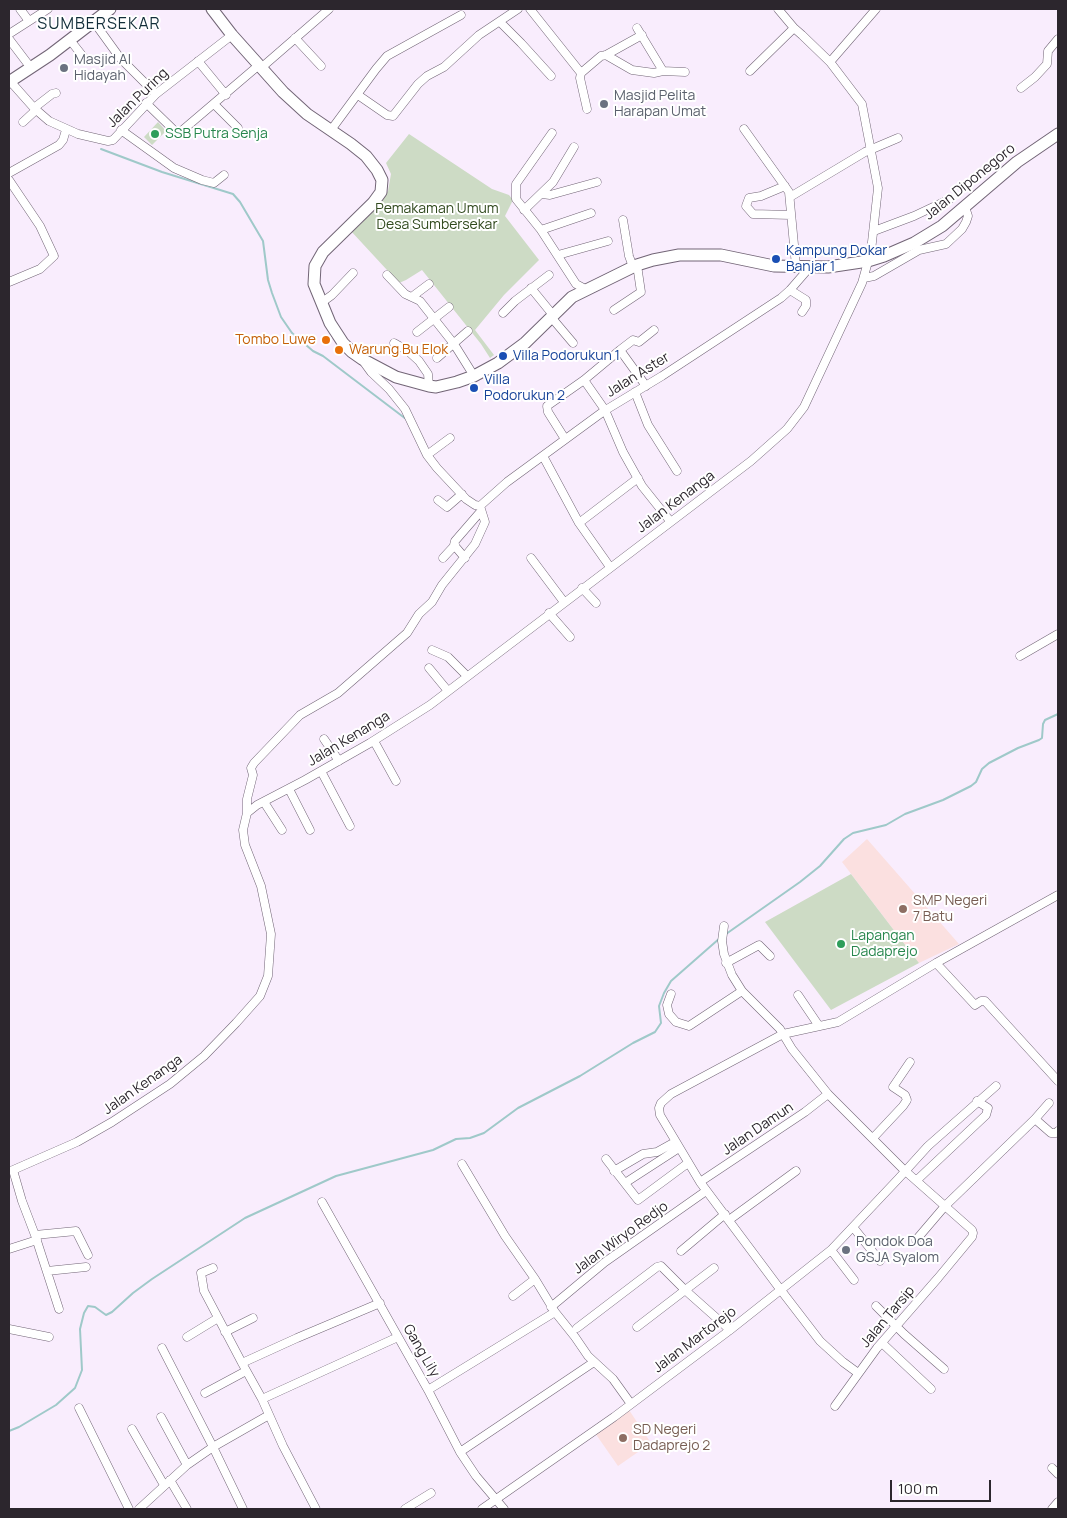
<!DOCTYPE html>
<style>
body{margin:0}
#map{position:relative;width:1067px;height:1518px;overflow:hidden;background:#f9edfd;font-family:Manrope,sans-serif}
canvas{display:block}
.frame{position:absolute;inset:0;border:10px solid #2c262d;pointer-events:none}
.scale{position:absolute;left:890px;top:1480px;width:101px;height:22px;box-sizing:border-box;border:2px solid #2c262d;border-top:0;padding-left:6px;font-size:15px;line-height:18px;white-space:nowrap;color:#2c262d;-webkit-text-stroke:4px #fff;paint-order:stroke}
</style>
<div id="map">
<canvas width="1067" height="1518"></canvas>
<div class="frame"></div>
<div class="scale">100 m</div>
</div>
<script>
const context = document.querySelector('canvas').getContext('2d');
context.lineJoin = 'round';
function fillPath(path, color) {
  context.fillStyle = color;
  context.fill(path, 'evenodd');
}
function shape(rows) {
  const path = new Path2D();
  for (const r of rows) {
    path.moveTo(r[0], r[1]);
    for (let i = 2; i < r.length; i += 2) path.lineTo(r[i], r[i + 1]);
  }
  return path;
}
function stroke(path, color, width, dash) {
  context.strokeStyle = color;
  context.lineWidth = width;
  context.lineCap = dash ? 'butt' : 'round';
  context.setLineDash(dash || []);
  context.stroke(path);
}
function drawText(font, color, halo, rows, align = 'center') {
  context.font = font + ' Manrope,sans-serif';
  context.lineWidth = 4;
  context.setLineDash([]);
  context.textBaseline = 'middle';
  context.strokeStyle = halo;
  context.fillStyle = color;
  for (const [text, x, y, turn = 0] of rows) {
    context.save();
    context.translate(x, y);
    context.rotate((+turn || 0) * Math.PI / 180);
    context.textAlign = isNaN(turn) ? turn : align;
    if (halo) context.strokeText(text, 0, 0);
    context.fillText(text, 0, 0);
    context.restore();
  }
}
fillPath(shape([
 [867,839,959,944,919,963,842,862],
 [629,1410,651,1443,618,1466,595,1433]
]), '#fbe0e0');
fillPath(shape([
 [158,122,166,131,152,145,144,137],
 [409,134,492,189,509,195,513,200,505,216,539,260,504,295,475,330,494,355,490,358,481,344,422,270,406,280,399,283,350,230,388,191,391,174,386,163],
 [851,874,919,963,831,1010,765,922]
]), '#cddbc5');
stroke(shape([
 [101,149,162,172,233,194,240,202,263,241,268,280,272,293,281,317,292,333,313,351,323,356,406,419],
 [726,934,800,882,820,866,844,839,853,833,886,825,905,814,943,800,971,786,976,782,982,769,989,763,1018,748,1039,740,1042,738,1043,724,1045,720,1058,714],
 [9,1431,19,1427,56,1405,75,1388,82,1370,80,1329,84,1313,88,1306,95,1307,106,1315,112,1312,133,1293,152,1279,245,1218,336,1176,433,1150,456,1139,470,1138,484,1133,518,1108,580,1076,633,1043,655,1032,661,1023,659,1006,664,993,671,981,720,938]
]), '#9fc9c9', 2);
const minor = shape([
 [20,9,29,21],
 [530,9,581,73,580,78,587,109],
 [778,9,794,28],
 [94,22,120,58,156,94],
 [500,22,521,43,551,76],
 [637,28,663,71],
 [9,34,48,9],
 [295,38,321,66],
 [9,39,31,68],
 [70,40,85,59],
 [606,55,632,70,654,73,663,71,685,72],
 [198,61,226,95],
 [830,62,876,9],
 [261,68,329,9],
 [581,73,601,56,606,55,642,35],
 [10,81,34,108,49,121,78,134,108,141,113,140,156,94,232,35],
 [1021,88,1035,77,1047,64,1048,51,1058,39],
 [358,95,387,115,393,116,418,84,427,76,444,67,479,35,518,9],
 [146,103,178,134,259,65],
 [214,104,238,128],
 [34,108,52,94,56,93],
 [23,122,36,110],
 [744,129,789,192,796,266],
 [121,130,174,168,202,180,214,183,224,175],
 [331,130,376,69,387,56,461,15],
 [552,133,516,184,516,199,541,230,576,284,587,290],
 [9,173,59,145,63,140,66,130],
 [9,180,40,226,54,256,40,269,9,282],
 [785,186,761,196,749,198,746,206,753,214,791,215],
 [542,194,550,195,597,182],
 [790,197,865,152,898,138],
 [524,210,553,182,574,147],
 [623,220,629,256,633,267],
 [541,230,591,213],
 [874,231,914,216,950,199],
 [558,255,608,241],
 [387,275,405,294,420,301,454,344,474,376],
 [864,278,874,276,919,250,946,244,962,229,966,222,968,216,965,207],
 [531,288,553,315],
 [790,290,806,300,806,306,802,312],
 [413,296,429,284],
 [321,303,332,295,353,273],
 [614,310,641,292,637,265],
 [503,313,515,301,549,275],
 [551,317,573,343],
 [417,332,449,307],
 [394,343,408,351,419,361,428,374,429,386],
 [620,350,633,340,639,342,654,330],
 [437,358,468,331],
 [363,361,371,372,389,389,405,409,427,455,437,468,466,499,475,505,480,506],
 [646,386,620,350,584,380,605,410,623,452,642,486,670,521],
 [635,392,648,425,677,471],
 [565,439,548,412,547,406,584,380],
 [427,455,450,438],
 [543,456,579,523,610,567],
 [438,500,447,507,462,494],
 [480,506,507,482,604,411,662,376,781,298,790,290,810,267],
 [579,523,638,478],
 [443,558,455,545],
 [465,558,454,545,455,541,481,511],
 [531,558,564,602],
 [582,588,596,603],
 [549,613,570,637],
 [432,650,448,657,467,676],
 [1020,656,1058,634],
 [429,668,448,691],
 [324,739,339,761],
 [374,741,396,781],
 [321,771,350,826],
 [289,789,310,830],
 [264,802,282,830],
 [247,813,247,799,253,775,251,768,254,763,300,715,338,693,407,633,419,614,432,602,442,585,475,544,485,522,480,506],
 [724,926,722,941,724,954,732,975,742,991,780,1029,792,1049,828,1094,903,1169,972,1230,973,1233,972,1237,938,1278,877,1348,835,1406],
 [726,963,759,945,770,956],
 [936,963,975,1005,981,1001,985,1001,1058,1081],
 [671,994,667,1005,669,1014,676,1022,689,1026,742,991],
 [798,995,819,1026],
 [1035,1119,1049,1103],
 [873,1138,903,1106,907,1100,905,1095,893,1087,910,1062],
 [606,1159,638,1200,688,1163],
 [462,1164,505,1236,535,1279,555,1312,575,1337,588,1356,613,1379,631,1404],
 [614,1171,643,1154,657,1152,675,1142],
 [917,1180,986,1115,988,1108,977,1101],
 [700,1182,805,1112,828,1094],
 [625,1183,679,1148],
 [322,1202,428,1390,460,1452,476,1476,504,1509],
 [729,1220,796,1171],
 [853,1227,880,1261],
 [35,1235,76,1231,88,1255],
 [916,1240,945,1206,1035,1119,1051,1133,1056,1133,1058,1131],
 [9,1249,37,1240],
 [831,1250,854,1280],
 [681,1251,725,1214],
 [213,1268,201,1273,204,1291,242,1363,262,1399,283,1446,316,1509],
 [47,1271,86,1267],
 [513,1296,535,1279],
 [876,1306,904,1334,944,1369],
 [551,1307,605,1262,706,1191],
 [59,1309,35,1235,22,1201,13,1170,77,1142,112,1122,170,1084,204,1056,236,1023,260,996,268,976,271,934,261,886,245,845,243,830,247,813,257,805,305,780,370,743,430,705,751,461,787,429,804,407,862,283,871,251,878,188,862,104,830,62,802,35,794,28,750,71],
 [637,1327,714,1268],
 [577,1328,657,1267,661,1266,685,1290,730,1330],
 [9,1329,49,1337],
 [225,1332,253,1318],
 [187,1337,218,1318],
 [882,1343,931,1389],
 [162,1348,213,1447,243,1509],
 [242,1363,297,1338,380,1303],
 [858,1373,843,1362,820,1341,780,1289,700,1182,660,1115,659,1108,661,1103,671,1094,783,1034,838,1022,936,963,1058,895],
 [428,1390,555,1312],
 [205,1393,246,1371],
 [262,1399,398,1337],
 [79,1408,129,1509],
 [161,1417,187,1465],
 [132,1429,164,1485],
 [460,1452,594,1362],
 [1052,1468,1058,1474],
 [170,1480,187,1509],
 [139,1509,187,1465,213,1447,269,1415],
 [405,1509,431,1493],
 [482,1509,614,1417,730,1330,831,1250,899,1178,928,1146,996,1086],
 [1052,1509,1058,1502]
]);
const secondary = shape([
 [212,9,232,35,283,92,307,114,351,144,366,156,377,170,382,180,381,192,373,203,323,252,315,266,314,284,330,323,343,343,352,352,362,359,396,377,429,386,436,387,457,382,474,376,498,363,525,343,572,297,637,265,653,260,679,255,721,255,774,266,828,267,868,261,884,256,914,243,942,226,1017,162,1058,134],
 [9,82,50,55,110,9]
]);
stroke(minor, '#726576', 9);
stroke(secondary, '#726576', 13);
stroke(minor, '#fff', 8);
stroke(secondary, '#fff', 11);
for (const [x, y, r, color] of [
 [64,68,5,"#6b7280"],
 [604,104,5,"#6b7280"],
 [155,134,5,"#2e9e5b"],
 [776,259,5,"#1a4fb4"],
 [326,340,5,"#e8710a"],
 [339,350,5,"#e8710a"],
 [503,356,5,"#1a4fb4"],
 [474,388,5,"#1a4fb4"],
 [903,909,5,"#8d6e63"],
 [841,944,5,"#2e9e5b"],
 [846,1250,5,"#6b7280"],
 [623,1438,5,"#8d6e63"]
]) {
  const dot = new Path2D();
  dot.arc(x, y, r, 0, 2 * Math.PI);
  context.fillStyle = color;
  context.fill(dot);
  stroke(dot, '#fff', 2);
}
drawText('14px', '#5b616d', '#fff', [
 ["Masjid Al",74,60],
 ["Hidayah",74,76],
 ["Masjid Pelita",614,96],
 ["Harapan Umat",614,112],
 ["Pondok Doa",856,1242],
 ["GSJA Syalom",856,1258]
], 'left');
drawText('14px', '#2c262d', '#fff', [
 ["Jalan Puring",138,98,-44],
 ["Jalan Diponegoro",970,182,-39],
 ["Jalan Aster",638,375,-32],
 ["Jalan Kenanga",676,502,-37],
 ["Jalan Kenanga",349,739,-31],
 ["Jalan Kenanga",143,1085,-35],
 ["Jalan Damun",758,1129,-34],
 ["Jalan Wiryo Redjo",621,1238,-36],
 ["Jalan Tarsip",888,1317,-50],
 ["Jalan Martorejo",695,1340,-37],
 ["Gang Lily",421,1351,60]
]);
drawText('14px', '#27864d', '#fff', [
 ["SSB Putra Senja",165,134],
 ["Lapangan",851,936],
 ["Dadaprejo",851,952]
], 'left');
drawText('14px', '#314a1e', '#fff', [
 ["Pemakaman Umum",437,209],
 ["Desa Sumbersekar",437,225]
]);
drawText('14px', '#164399', '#fff', [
 ["Kampung Dokar",786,251],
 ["Banjar 1",786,267],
 ["Villa Podorukun 1",513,356],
 ["Villa",484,380],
 ["Podorukun 2",484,396]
], 'left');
drawText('14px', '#c56008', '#fff', [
 ["Tombo Luwe",316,340],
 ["Warung Bu Elok",349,350,"left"]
], 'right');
drawText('14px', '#785e54', '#fff', [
 ["SMP Negeri",913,901],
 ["7 Batu",913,917],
 ["SD Negeri",633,1430],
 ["Dadaprejo 2",633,1446]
], 'left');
context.letterSpacing = '1px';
drawText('16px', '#122d39', '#fff', [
 ["SUMBERSEKAR",99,25]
]);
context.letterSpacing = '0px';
</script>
